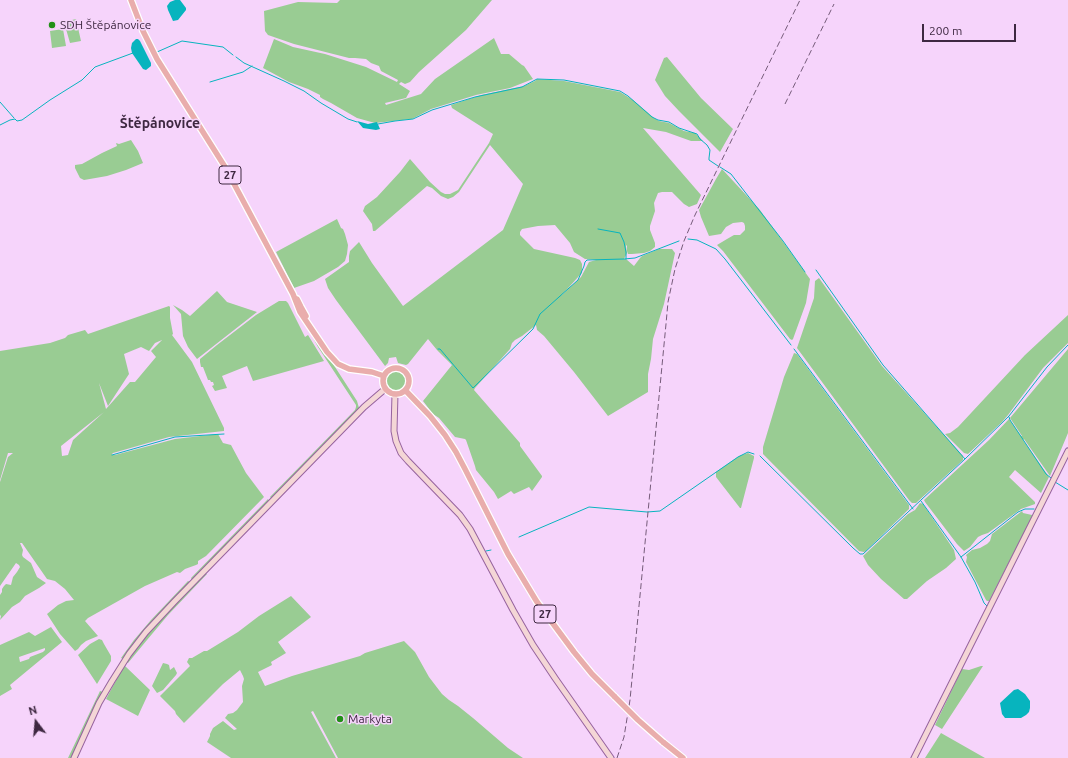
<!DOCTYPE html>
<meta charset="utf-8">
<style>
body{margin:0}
#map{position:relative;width:1068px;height:758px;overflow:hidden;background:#f6d4fb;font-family:Ubuntu,sans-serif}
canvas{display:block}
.north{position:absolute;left:16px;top:702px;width:40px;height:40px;-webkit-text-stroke:3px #f6d4fb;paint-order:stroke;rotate:344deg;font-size:11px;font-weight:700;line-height:16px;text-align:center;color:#3e2841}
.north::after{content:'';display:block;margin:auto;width:14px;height:18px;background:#3e2841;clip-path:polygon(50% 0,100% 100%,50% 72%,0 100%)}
.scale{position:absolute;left:922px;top:24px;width:94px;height:18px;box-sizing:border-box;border:2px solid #3e2841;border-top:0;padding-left:5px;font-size:12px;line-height:14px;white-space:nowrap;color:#3e2841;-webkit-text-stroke:3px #f6d4fb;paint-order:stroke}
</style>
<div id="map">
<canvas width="1068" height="758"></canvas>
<div class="north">N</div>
<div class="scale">200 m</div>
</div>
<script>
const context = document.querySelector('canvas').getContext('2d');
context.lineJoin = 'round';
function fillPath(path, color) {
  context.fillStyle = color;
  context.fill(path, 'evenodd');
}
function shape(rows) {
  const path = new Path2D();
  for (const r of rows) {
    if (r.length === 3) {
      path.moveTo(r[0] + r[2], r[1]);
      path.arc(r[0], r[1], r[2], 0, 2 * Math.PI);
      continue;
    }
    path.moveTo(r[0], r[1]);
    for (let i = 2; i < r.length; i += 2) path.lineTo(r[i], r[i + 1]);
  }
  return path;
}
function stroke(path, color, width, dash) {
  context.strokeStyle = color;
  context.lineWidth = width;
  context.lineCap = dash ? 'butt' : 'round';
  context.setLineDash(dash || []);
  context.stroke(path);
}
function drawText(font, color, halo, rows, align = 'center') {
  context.font = font + ' Ubuntu,sans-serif';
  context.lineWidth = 3;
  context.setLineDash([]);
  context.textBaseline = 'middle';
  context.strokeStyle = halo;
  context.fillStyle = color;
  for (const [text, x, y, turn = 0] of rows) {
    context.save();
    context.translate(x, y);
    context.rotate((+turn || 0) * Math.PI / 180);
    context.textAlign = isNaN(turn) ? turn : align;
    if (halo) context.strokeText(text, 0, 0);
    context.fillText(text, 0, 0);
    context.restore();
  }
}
fillPath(shape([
 [340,0,492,0,466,30,419,72,410,82,405,84,401,82,399,84,410,91,406,98,385,103,386,105,421,94,435,79,494,38,501,54,509,54,522,65,524,66,533,79,510,88,476,95,431,109,412,119,375,123,357,118,331,103,323,99,320,97,320,95,308,89,289,82,263,68,274,39,293,47,325,54,366,67,397,82,398,80,381,71,379,66,371,63,366,59,355,58,349,58,294,44,268,35,265,31,264,11,298,2,337,3],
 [76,19,81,41,70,43,64,22],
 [63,29,66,46,52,48,50,31],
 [667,57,701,98,733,129,720,152,679,111,665,96,655,80,664,58],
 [537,79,564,81,620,92,633,100,654,118,659,121,669,123,684,131,695,133,703,141,691,141,666,132,643,128,701,195,697,204,689,207,684,204,672,192,662,192,658,193,654,203,655,211,650,226,650,230,655,243,655,247,650,251,644,253,632,254,628,254,627,251,627,245,626,246,627,253,624,259,626,259,634,266,640,258,642,256,659,249,672,249,675,253,664,304,653,339,651,359,648,374,648,392,608,416,574,372,544,336,537,330,536,325,522,336,515,340,512,343,510,349,475,388,474,390,520,443,520,446,542,476,542,477,532,491,529,487,514,494,511,491,498,499,494,492,476,470,475,466,466,440,465,439,455,437,439,418,433,414,423,401,452,365,437,350,428,339,408,364,406,365,398,363,396,357,389,358,388,363,385,366,336,300,328,288,325,279,349,262,349,256,350,251,359,242,372,263,403,306,503,230,523,184,490,145,459,192,453,197,448,199,441,196,432,188,427,186,375,231,373,231,372,224,363,211,365,206,377,197,400,172,410,159,430,182,441,192,445,194,450,194,458,190,489,143,493,134,452,108,451,105,481,95,524,86,535,81],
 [555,225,570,243,574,252,585,259,596,260,589,262,581,277,561,296,579,276,582,273,582,264,580,260,575,258,534,249,520,235,520,232,522,229,538,226],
 [131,140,138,151,143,163,126,170,107,176,84,180,80,178,75,168,75,165,82,164,102,153,117,146,116,143,119,144],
 [722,169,760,210,810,279,806,303,793,339,792,340,790,339,723,251,717,245,727,239,734,235,740,235,745,230,745,226,744,223,742,222,733,223,726,227,721,234,709,236,701,217,699,210,716,179],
 [337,219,341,228,343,229,345,234,348,245,347,254,345,261,338,267,314,281,294,288,276,252],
 [819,278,882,366,963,456,963,460,916,503,912,503,909,500,797,348,814,298,815,281],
 [217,291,227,302,257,312,197,359,188,347,183,336,181,314,173,305,182,310,190,316],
 [279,301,286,301,288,303,305,337,308,335,324,361,253,381,247,366,222,376,227,388,215,391,212,386,214,385,213,382,211,382,210,380,208,380,203,367,201,367,200,362,200,359,217,345,256,315],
 [169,306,170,307,170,318,173,334,172,335,192,362,224,428,224,431,169,437,113,453,112,454,112,455,115,455,175,439,218,434,223,443,231,445,246,473,264,497,206,556,198,561,198,564,196,565,185,569,180,573,177,572,145,586,88,618,85,621,98,636,86,641,81,645,78,649,75,651,60,634,47,614,58,605,66,601,74,600,65,589,55,581,47,579,22,543,20,543,23,550,22,555,23,557,31,563,37,577,46,583,39,588,25,596,20,602,12,607,0,620,1,616,0,615,0,595,2,592,2,589,4,586,6,584,11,585,13,577,17,572,20,567,19,565,16,563,0,586,0,482,8,457,13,453,8,453,0,480,0,351,50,343,65,338,68,335,85,330,88,334],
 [162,340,151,351,156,357,135,382,130,382,106,409,99,383,108,406,129,374,124,354,141,347,149,351,155,343],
 [104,412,73,440,68,455,62,456,61,446],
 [1068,315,1068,343,1043,368,1008,415,1002,422,968,454,964,453,945,434,950,433,958,427,1025,355],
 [301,316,306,322,357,401,359,408,357,412,272,499,270,497,355,410,356,407,356,405,318,347],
 [1068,349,1068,433,1050,476,1024,439,1023,440,1049,477,1041,493,1015,470,1009,477,1035,502,1035,504,1021,509,988,533,982,535,978,537,970,547,964,551,957,544,925,502,924,500,989,440,1009,419,1021,436,1022,436,1010,418],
 [794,353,797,354,909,505,909,509,866,551,864,552,859,551,763,454,763,447,784,377],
 [396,381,10],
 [748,453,754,456,754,458,741,508,740,508,716,477,716,472,739,456],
 [268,499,269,501,192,580,191,578],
 [920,503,923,504,954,550,956,559,946,568,927,581,907,599,904,599,881,579,868,565,863,556,908,514,915,510],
 [1022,511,1023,513,1032,515,1032,517,989,601,987,601,986,600,966,562,967,557,966,555,972,550,980,548,987,544,990,541,992,534],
 [205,573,207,574,168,615,147,640,128,663,126,662,147,634],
 [188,581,190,582,123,659,121,658,134,640,151,620],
 [291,596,311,617,278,642,286,653,271,662,272,665,258,672,265,686,292,676,360,656,365,653,404,641,415,652,429,677,442,694,449,700,458,706,473,718,508,748,523,758,338,758,313,711,311,712,336,758,231,758,207,742,210,736,210,734,213,728,223,721,234,730,237,729,225,718,228,714,233,713,237,710,243,702,242,686,244,679,243,676,240,670,223,684,184,723,176,714,175,711,160,696,190,666,187,662,189,658,192,658,204,651,207,651,238,632,259,616],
 [51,627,62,642,10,685,12,689,0,696,0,645,29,632,35,636],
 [45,648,45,650,43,652,30,657,29,659,20,662,19,657],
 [99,639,102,640,104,644,111,656,111,661,97,684,78,655,90,644],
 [163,663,167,664,169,665,170,670,174,667,177,673,176,675,163,690,157,693,152,686],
 [125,666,150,690,138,716,106,699,120,673],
 [981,666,983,666,942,729,935,725,962,669,969,670],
 [100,691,103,692,72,758,68,758],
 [941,733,985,758,925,758]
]), '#99cc93');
fillPath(shape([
 [175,0,180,0,186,8,186,10,178,20,173,21,168,10,167,6,170,2],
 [136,39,138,39,140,41,151,63,151,66,146,70,143,69,132,53,131,48,132,43],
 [357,121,368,124,377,122,380,129,376,130,363,128],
 [1018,689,1025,694,1030,701,1030,708,1029,712,1026,715,1021,718,1005,718,1002,714,1000,703,1014,690]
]), '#07b4be');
stroke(shape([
 [157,52,182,41,223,47,233,55],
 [236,57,244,63,284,81,304,91,321,103,348,119,357,122],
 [210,82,243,72,252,66],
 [0,102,14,118],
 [378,124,395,121,413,119,432,110,475,97,522,87,537,79,564,80,620,91,628,96,652,117,658,120,669,122,679,128,697,134,700,139,707,145,710,150,709,158,709,160,718,166],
 [0,125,10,120,15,119,17,121,22,120,50,100,82,80,95,67,133,53],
 [720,167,731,174,783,241,805,272],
 [598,229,620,233,624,242,626,252,626,259],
 [688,239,697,240,716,249,725,259,791,345],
 [816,270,883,365,965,459,1009,416,1047,367,1068,345],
 [438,349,440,349,473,388,533,329,540,314,578,280,584,266,585,262,587,260,624,259,635,258,679,241],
 [794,349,913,509],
 [1009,417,1010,420,1046,474,1051,478],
 [112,455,175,437,224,434],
 [760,456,853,548,860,554,863,554,965,459],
 [1055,482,1068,490],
 [921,501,961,557,975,582,984,603,987,606],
 [519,537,589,507,647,512,660,511,738,457,748,452,754,454],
 [486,551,491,550],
 [961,557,1018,512,1025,509,1034,509]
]), '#07b4be', 1);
const secondary = shape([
 [395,394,394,431,396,441,401,453,408,461,460,515,470,529,513,610,533,645,555,678,611,758],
 [74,758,99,703,112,681,129,654,146,632,174,602,364,407,385,389],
 [914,758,1068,451]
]);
const primary = shape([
 [131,0,143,31,157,59,225,167,293,294,300,312,327,352,338,364,349,369,372,372,384,376],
 [297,299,301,307,306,316],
 [396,381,13],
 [405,390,430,416,445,435,456,452,465,469,508,554,537,602,574,652,592,674,615,697],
 [663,742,683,758]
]);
stroke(secondary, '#96639e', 7);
stroke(primary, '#fff', 8);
stroke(secondary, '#f4d6d6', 5);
stroke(primary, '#e9adac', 5.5);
stroke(shape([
 [785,104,834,4],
 [617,758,624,737,630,700,666,324,668,302,675,269,684,241,695,215,800,0]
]), '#755b79', 1, [6, 3]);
const primaryBridge = shape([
 [615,697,638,720,663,742]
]);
stroke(primaryBridge, '#fff', 8, []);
stroke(primaryBridge, '#e9adac', 5.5);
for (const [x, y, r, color] of [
 [52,25,4,"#229018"],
 [340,719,4,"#229018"]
]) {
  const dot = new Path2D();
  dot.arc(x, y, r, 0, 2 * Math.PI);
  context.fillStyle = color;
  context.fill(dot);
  stroke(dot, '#f6d4fb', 1.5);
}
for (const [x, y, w] of [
 [230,175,22],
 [545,614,22]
]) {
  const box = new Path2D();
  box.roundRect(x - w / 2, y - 9, w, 18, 3);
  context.fillStyle = '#f6d4fb';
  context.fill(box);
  stroke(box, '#3e2841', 1);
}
drawText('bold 11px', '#3e2841', null, [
 ["27",230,175],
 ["27",545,614]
]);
drawText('12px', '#3e2841', '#f6d4fb', [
 ["SDH Štěpánovice",60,25],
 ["Markyta",348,719]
], 'left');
drawText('bold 14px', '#3e2841', '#f6d4fb', [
 ["Štěpánovice",160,123]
]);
</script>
